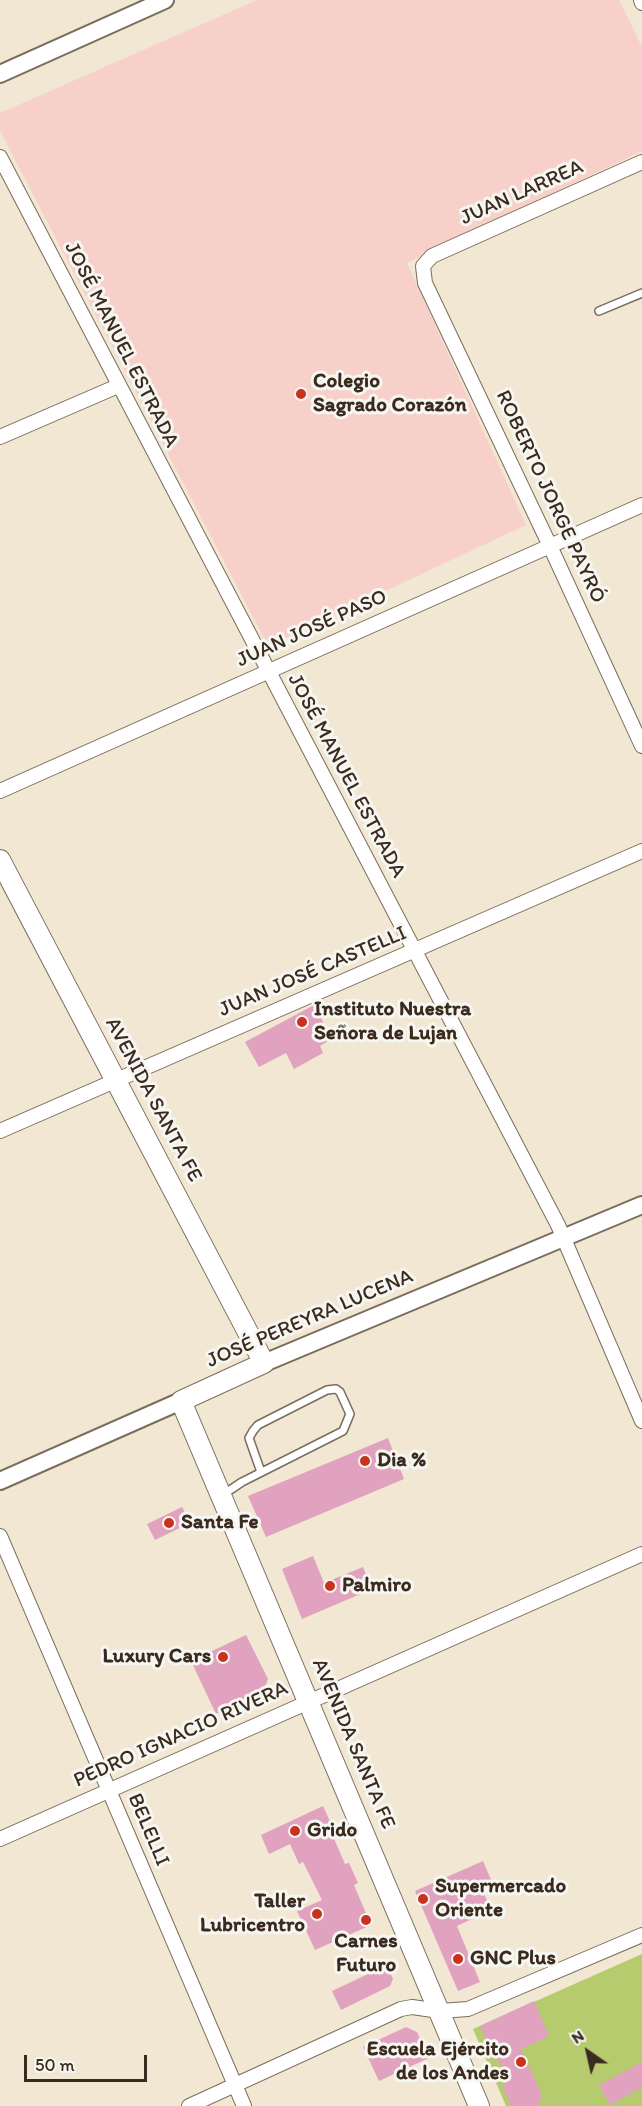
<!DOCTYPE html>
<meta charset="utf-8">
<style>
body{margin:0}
#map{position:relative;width:642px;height:2106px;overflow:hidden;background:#f2e7d2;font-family:Itim,sans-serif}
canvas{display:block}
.north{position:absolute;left:558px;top:2022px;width:60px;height:60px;-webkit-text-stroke:4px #f6f6f2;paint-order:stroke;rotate:326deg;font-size:16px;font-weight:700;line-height:24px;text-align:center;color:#3b2a1e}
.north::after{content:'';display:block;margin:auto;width:21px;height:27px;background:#3b2a1e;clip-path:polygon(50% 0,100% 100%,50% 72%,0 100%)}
.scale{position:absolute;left:24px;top:2055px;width:123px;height:27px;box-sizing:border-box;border:3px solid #3b2a1e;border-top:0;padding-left:8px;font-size:18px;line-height:21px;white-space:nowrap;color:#3b2a1e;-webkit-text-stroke:4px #f6f6f2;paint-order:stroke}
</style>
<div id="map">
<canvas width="642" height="2106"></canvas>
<div class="north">N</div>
<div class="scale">50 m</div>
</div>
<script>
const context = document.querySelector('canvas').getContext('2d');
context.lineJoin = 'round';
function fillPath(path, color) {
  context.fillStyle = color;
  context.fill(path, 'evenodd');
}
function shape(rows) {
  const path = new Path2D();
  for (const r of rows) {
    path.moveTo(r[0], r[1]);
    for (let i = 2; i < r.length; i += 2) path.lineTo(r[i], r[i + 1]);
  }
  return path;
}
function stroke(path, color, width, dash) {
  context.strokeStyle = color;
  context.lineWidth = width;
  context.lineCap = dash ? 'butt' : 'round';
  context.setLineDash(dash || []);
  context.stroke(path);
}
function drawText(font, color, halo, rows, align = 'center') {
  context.font = font + ' Itim,sans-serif';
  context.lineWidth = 6;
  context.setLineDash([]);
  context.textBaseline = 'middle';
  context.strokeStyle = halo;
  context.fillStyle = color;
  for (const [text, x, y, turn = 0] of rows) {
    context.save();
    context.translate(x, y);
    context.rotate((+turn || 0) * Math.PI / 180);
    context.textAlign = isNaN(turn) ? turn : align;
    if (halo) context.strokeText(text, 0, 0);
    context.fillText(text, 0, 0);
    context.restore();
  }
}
fillPath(shape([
 [257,0,619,0,642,47,642,151,407,263,526,525,268,646,0,131,0,113]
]), '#f7d0ca');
fillPath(shape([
 [642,1954,642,2106,506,2106,473,2029]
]), '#b6ca6e');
fillPath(shape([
 [314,1005,332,1039,320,1046,323,1053,294,1069,286,1053,259,1067,245,1042],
 [388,1438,404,1479,266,1537,248,1496],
 [182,1507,190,1523,155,1540,147,1524],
 [313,1556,324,1583,363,1567,372,1589,302,1619,282,1569],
 [246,1635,268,1679,263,1692,216,1714,191,1661],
 [323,1806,332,1826,329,1827,345,1864,349,1863,358,1883,354,1885,371,1925,315,1950,297,1911,322,1900,303,1862,299,1864,290,1844,269,1854,261,1835],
 [483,1861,492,1882,481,1887,491,1910,457,1926,480,1982,458,1991,415,1891],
 [387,1965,393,1979,390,1986,341,2010,332,1991],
 [534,2001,549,2036,521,2049,542,2095,538,2106,511,2106,502,2085,508,2082,498,2059,495,2060,480,2026],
 [406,2027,417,2032,429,2058,379,2081,363,2047],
 [642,2062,642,2087,610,2105,599,2085]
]), '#e0a2bf');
const service = shape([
 [599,311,642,293],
 [224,1494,242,1482,343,1431,350,1414,340,1392,336,1389,327,1390,258,1425,253,1431,249,1438,261,1472]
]);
const minor = shape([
 [641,0,642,3],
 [0,157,558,1225,642,1421],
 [642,162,432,256,423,266,425,283,550,546,642,746],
 [0,437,118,386],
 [0,791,642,505],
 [0,1131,642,851],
 [0,1536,244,2106],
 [0,1839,642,1554],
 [189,2106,401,2009,412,2007,440,2011,468,2009,642,1935]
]);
const tertiary = shape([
 [0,74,165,0],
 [264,1363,642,1205],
 [0,1481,181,1401]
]);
const secondary = shape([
 [0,860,264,1363,181,1401,479,2106]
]);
stroke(service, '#7b6c5d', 10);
stroke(minor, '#7b6c5d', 16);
stroke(tertiary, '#7b6c5d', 20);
stroke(secondary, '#7b6c5d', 22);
stroke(service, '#fff', 7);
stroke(minor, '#fff', 14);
stroke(tertiary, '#fff', 16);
stroke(secondary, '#fff', 20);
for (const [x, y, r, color] of [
 [301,394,6,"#c8321e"],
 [302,1022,6,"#c8321e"],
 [365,1461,6,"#c8321e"],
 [169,1523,6,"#c8321e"],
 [330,1586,6,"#c8321e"],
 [223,1657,6,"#c8321e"],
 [295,1831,6,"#c8321e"],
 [423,1899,6,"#c8321e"],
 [317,1914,6,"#c8321e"],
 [366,1920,6,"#c8321e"],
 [458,1959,6,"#c8321e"],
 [521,2062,6,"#c8321e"]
]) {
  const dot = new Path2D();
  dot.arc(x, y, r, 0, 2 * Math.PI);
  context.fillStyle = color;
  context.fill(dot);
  stroke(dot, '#f6f6f2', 2);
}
drawText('21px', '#3b2a1e', '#f6f6f2', [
 ["JUAN LARREA",522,193,-24],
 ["JOSÉ MANUEL ESTRADA",121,345,63],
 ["ROBERTO JORGE PAYRÓ",550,497,65],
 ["JUAN JOSÉ PASO",312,629,-24],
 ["JOSÉ MANUEL ESTRADA",346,776,62],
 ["JUAN JOSÉ CASTELLI",313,972,-23],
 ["AVENIDA SANTA FE",153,1100,62],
 ["JOSÉ PEREYRA LUCENA",310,1319,-23],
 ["PEDRO IGNACIO RIVERA",181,1735,-24],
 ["AVENIDA SANTA FE",353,1744,67],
 ["BELELLI",148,1830,67]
]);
drawText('bold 21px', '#3b2a1e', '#f6f6f2', [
 ["Colegio",313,382],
 ["Sagrado Corazón",313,406],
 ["Instituto Nuestra",314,1010],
 ["Señora de Lujan",314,1034],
 ["Dia %",377,1461],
 ["Santa Fe",181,1523],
 ["Palmiro",342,1586],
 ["Luxury Cars",211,1657,"right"],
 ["Grido",307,1831],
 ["Supermercado",435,1887],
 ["Oriente",435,1911],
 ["Taller",305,1902,"right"],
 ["Lubricentro",305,1926,"right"],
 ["Carnes",366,1942,"center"],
 ["Futuro",366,1966,"center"],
 ["GNC Plus",470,1959],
 ["Escuela Ejército",509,2050,"right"],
 ["de los Andes",509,2074,"right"]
], 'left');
</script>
